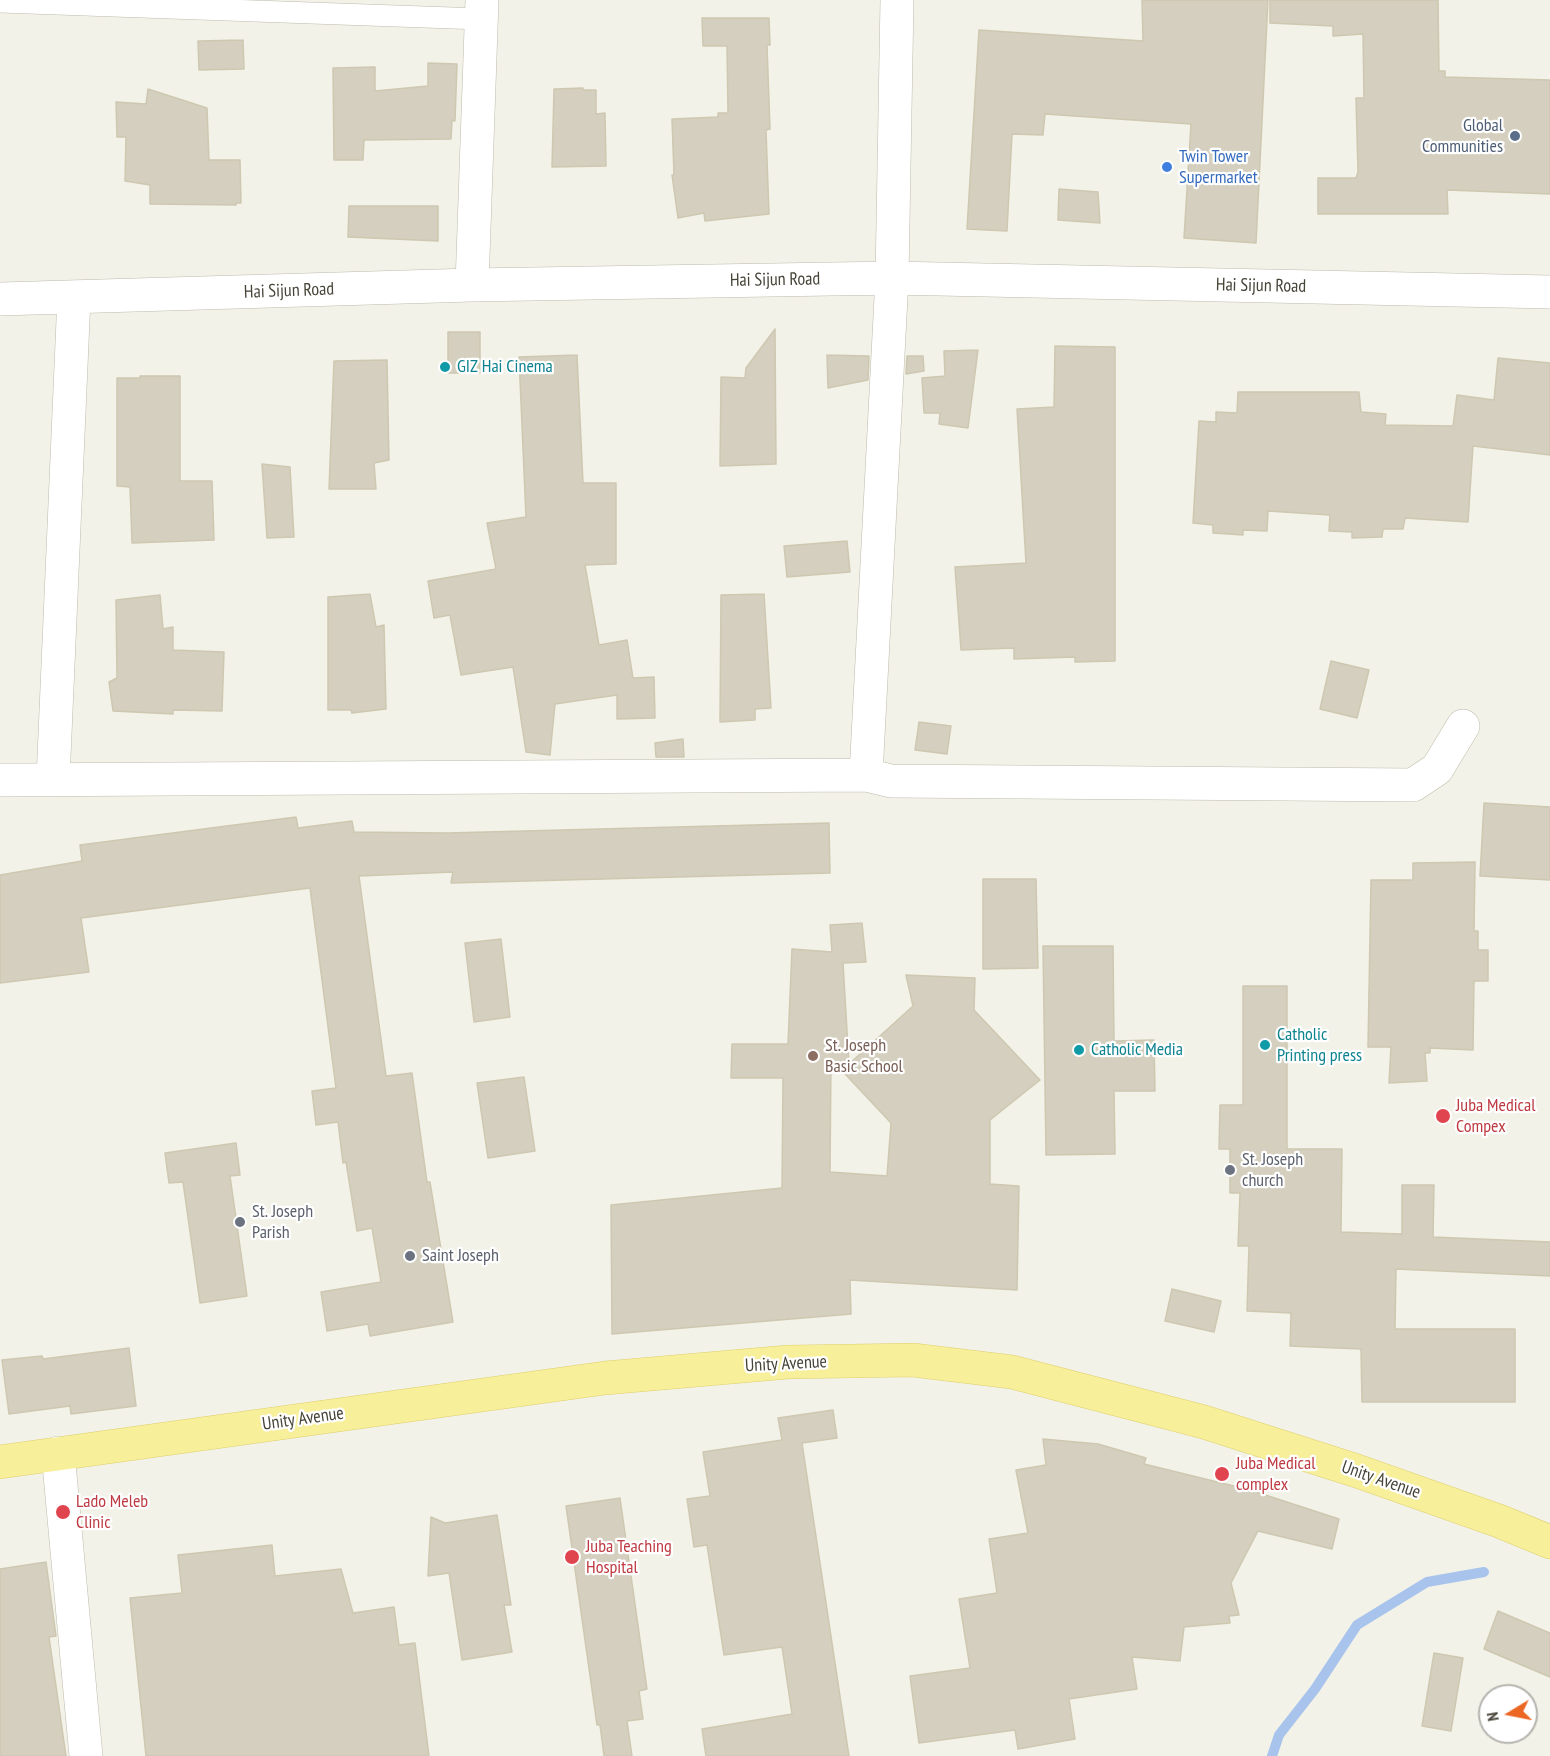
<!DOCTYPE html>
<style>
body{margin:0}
#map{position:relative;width:1550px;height:1756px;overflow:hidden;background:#f3f2e8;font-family:"PT Sans Narrow",sans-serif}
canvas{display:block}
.north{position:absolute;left:1478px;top:1684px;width:60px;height:60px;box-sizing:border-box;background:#fff;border:2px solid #b5b4af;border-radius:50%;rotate:260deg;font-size:16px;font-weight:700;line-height:24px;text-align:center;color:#464337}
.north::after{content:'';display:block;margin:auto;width:21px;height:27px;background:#ed6724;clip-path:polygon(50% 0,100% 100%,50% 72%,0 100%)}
</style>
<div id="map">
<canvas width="1550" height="1756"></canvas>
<div class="north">N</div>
</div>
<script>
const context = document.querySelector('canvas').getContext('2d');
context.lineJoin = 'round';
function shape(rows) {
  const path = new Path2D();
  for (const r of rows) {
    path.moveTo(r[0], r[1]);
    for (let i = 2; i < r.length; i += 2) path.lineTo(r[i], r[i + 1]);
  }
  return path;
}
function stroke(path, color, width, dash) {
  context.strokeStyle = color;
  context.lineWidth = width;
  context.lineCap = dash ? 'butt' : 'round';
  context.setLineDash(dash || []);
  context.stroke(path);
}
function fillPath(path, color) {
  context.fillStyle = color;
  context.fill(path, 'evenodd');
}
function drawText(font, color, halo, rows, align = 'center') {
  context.font = font + ' "PT Sans Narrow",sans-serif';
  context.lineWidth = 4.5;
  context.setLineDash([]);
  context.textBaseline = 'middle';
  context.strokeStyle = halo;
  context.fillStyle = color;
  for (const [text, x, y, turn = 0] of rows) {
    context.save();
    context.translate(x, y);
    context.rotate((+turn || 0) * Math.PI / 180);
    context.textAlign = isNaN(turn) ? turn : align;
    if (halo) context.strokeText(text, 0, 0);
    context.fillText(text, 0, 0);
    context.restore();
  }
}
stroke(shape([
 [1272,1756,1279,1735,1315,1689,1357,1625,1427,1582,1484,1572]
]), '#a8c4ec', 10);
const building = shape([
 [1142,0,1268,0,1256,243,1184,238,1191,124,1045,114,1043,135,1012,134,1007,231,967,229,979,30,1143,41,1142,0],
 [1270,0,1438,0,1439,71,1445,71,1445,77,1550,80,1550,194,1447,190,1448,214,1318,214,1318,178,1356,178,1358,172,1356,98,1364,98,1363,34,1333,36,1333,26,1270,23,1270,0],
 [702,18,769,18,770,45,767,45,770,129,766,130,769,214,705,221,704,213,678,218,672,175,674,175,672,119,718,117,718,113,728,113,727,46,703,46,702,18],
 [243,40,244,69,199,70,198,41,243,40],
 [428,63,457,64,455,121,452,120,451,139,364,140,363,160,334,160,333,68,375,67,375,91,428,86,428,63],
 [583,88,583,90,596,90,596,114,605,113,606,166,552,167,554,89,583,88],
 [148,89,207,108,209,160,240,160,241,203,236,203,236,205,150,204,150,185,125,181,126,137,117,137,116,102,146,104,148,89],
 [1059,189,1098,192,1100,223,1058,220,1059,189],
 [349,206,438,206,438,241,348,237,349,206],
 [775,329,776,464,720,466,721,377,745,378,746,368,775,329],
 [448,332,480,332,480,373,448,373,448,332],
 [1055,346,1115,347,1115,661,1075,662,1075,657,1014,659,1014,648,961,650,955,567,1026,563,1017,409,1054,407,1055,346],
 [978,350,968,428,939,424,940,413,924,413,922,378,945,376,944,351,978,350],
 [577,355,583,483,616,483,616,564,585,565,599,645,627,640,633,678,654,677,655,718,617,719,617,695,555,704,550,755,526,752,513,667,461,675,450,615,434,618,428,581,496,569,487,523,526,517,519,357,577,355],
 [827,355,869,356,868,380,828,388,827,355],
 [907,356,923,356,924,371,906,374,907,356],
 [1498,358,1550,363,1550,455,1473,446,1468,522,1405,518,1403,529,1383,529,1382,537,1352,538,1352,532,1329,531,1330,515,1268,511,1267,531,1243,530,1243,535,1213,533,1213,525,1193,523,1199,421,1216,422,1216,412,1237,413,1238,392,1359,392,1361,412,1386,414,1385,425,1453,426,1457,395,1494,400,1498,358],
 [387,360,389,460,374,463,376,489,329,489,334,361,387,360],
 [140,376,180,376,180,481,212,481,214,540,132,543,130,487,117,486,117,378,140,378,140,376],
 [262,464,290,467,294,537,267,538,262,464],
 [847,541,850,572,787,577,784,546,847,541],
 [370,594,376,627,384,625,386,709,352,713,351,710,328,710,328,597,370,594],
 [764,594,771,708,755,709,755,720,720,722,721,595,764,594],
 [160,595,163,629,173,627,173,650,224,652,222,711,173,710,173,714,113,711,109,682,117,678,116,600,160,595],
 [1331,661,1369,670,1357,718,1320,709,1331,661],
 [919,722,951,726,947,754,915,750,919,722],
 [683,739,684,757,656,757,655,743,683,739],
 [1484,803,1550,807,1550,880,1480,876,1484,803],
 [296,817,298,828,352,821,354,832,447,833,829,823,830,873,451,883,453,872,359,876,386,1076,412,1073,427,1182,430,1182,453,1322,370,1336,368,1324,327,1331,321,1292,381,1282,372,1228,357,1231,346,1162,343,1163,338,1122,316,1125,312,1091,336,1088,310,888,81,918,89,972,0,983,0,875,82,861,80,845,296,817],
 [1475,862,1474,931,1478,931,1478,950,1488,950,1488,981,1474,981,1473,1050,1430,1048,1430,1053,1425,1053,1427,1081,1389,1083,1391,1047,1368,1047,1371,880,1413,880,1413,863,1475,862],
 [983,879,1036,879,1038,968,983,969,983,879],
 [862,923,866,962,843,963,849,1064,913,1006,906,975,975,978,974,1010,1040,1080,990,1120,990,1184,1019,1186,1017,1290,850,1280,851,1314,612,1334,611,1205,782,1188,783,1078,731,1078,732,1044,788,1044,792,949,832,952,830,925,862,923],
 [831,1059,891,1123,887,1176,830,1172,831,1059],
 [501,939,510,1017,474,1022,465,943,501,939],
 [1043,946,1113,946,1114,1041,1154,1040,1155,1091,1114,1091,1115,1154,1046,1155,1043,946],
 [1243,986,1287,986,1287,1149,1342,1149,1341,1232,1402,1234,1402,1185,1434,1185,1433,1237,1550,1242,1550,1276,1396,1269,1395,1329,1515,1329,1515,1402,1362,1402,1361,1349,1290,1346,1291,1313,1247,1311,1249,1246,1238,1246,1240,1193,1230,1193,1230,1149,1219,1149,1220,1105,1243,1105,1243,986],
 [524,1077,535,1151,488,1158,477,1083,524,1077],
 [236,1143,240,1175,230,1176,247,1296,200,1303,183,1182,169,1183,165,1153,236,1143],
 [1172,1289,1221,1301,1214,1332,1165,1321,1172,1289],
 [129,1348,136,1406,71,1414,70,1406,9,1414,2,1360,42,1356,43,1359,129,1348],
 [833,1410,837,1438,802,1443,849,1756,706,1756,702,1729,792,1714,782,1647,724,1655,707,1545,694,1547,687,1499,710,1496,703,1452,782,1440,778,1418,833,1410],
 [1043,1439,1098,1444,1146,1458,1144,1464,1250,1490,1339,1519,1332,1549,1258,1531,1231,1583,1239,1615,1229,1616,1230,1623,1184,1627,1180,1661,1132,1657,1137,1689,1069,1699,1075,1739,1018,1749,1015,1730,919,1743,910,1676,970,1668,959,1599,997,1593,989,1539,1028,1533,1016,1470,1046,1465,1043,1439],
 [620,1498,647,1689,639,1691,643,1719,627,1721,632,1756,604,1756,600,1725,597,1725,566,1506,620,1498],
 [497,1515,511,1605,504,1605,512,1652,462,1660,449,1573,428,1576,431,1517,445,1523,497,1515],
 [272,1545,275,1576,341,1569,353,1613,394,1607,399,1645,415,1643,429,1756,146,1756,130,1598,182,1593,178,1555,272,1545],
 [46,1562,56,1636,49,1637,66,1756,0,1756,0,1569,46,1562],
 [1498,1611,1550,1633,1550,1677,1484,1649,1498,1611],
 [1434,1653,1463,1658,1451,1731,1422,1726,1434,1653]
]);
fillPath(building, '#d4cfbe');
stroke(building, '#cec8b1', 1.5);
const service = shape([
 [0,2,481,19]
]);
const minor = shape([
 [472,285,482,0],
 [0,299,472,285,892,278,1550,292],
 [866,775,892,278,897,0],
 [0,780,866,775,891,781,1413,785,1437,769,1463,726],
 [53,780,74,297],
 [58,1453,86,1756]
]);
const primary = shape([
 [0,1462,605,1378,788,1362,913,1360,1012,1372,1204,1422,1357,1471,1499,1521,1550,1542]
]);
stroke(service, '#bebbab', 22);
stroke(minor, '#bebbab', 34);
stroke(primary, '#ddcf6c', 34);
stroke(service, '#fff', 21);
stroke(minor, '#fff', 33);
stroke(primary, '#f8ef9b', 33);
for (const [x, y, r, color] of [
 [1515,136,6,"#5c6f8a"],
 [1167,167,6,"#3f7fe0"],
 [445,367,6,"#0f9aa8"],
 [1265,1045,6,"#0f9aa8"],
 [1079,1050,6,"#0f9aa8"],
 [813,1056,6,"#8d6e63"],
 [1443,1116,8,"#e0444e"],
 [1230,1170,6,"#6b7280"],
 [240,1222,6,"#6b7280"],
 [410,1256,6,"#6b7280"],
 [1222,1474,8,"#e0444e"],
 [63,1512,8,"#e0444e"],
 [572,1557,8,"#e0444e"]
]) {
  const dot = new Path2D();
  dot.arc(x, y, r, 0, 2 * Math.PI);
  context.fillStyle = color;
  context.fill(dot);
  stroke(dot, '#fff', 2);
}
drawText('18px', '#4e5e75', '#fff', [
 ["Global",1503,126],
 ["Communities",1503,147]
], 'right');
drawText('18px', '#366cbe', '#fff', [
 ["Twin Tower",1179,157],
 ["Supermarket",1179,178]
], 'left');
drawText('18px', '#464337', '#fff', [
 ["Hai Sijun Road",775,280,-1],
 ["Hai Sijun Road",1261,286,1],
 ["Hai Sijun Road",289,291,-2],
 ["Unity Avenue",786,1364,-3],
 ["Unity Avenue",303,1419,-8],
 ["Unity Avenue",1381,1480,19]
]);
drawText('18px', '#0d838f', '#fff', [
 ["GIZ Hai Cinema",457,367],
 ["Catholic",1277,1035],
 ["Printing press",1277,1056],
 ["Catholic Media",1091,1050]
], 'left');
drawText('18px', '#785e54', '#fff', [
 ["St. Joseph",825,1046],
 ["Basic School",825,1067]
], 'left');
drawText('18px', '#be3a42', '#fff', [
 ["Juba Medical",1456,1106],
 ["Compex",1456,1127],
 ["Juba Medical",1236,1464],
 ["complex",1236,1485],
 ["Lado Meleb",76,1502],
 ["Clinic",76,1523],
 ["Juba Teaching",586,1547],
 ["Hospital",586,1568]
], 'left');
drawText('18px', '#5b616d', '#fff', [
 ["St. Joseph",1242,1160],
 ["church",1242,1181],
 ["St. Joseph",252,1212],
 ["Parish",252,1233],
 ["Saint Joseph",422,1256]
], 'left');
</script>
